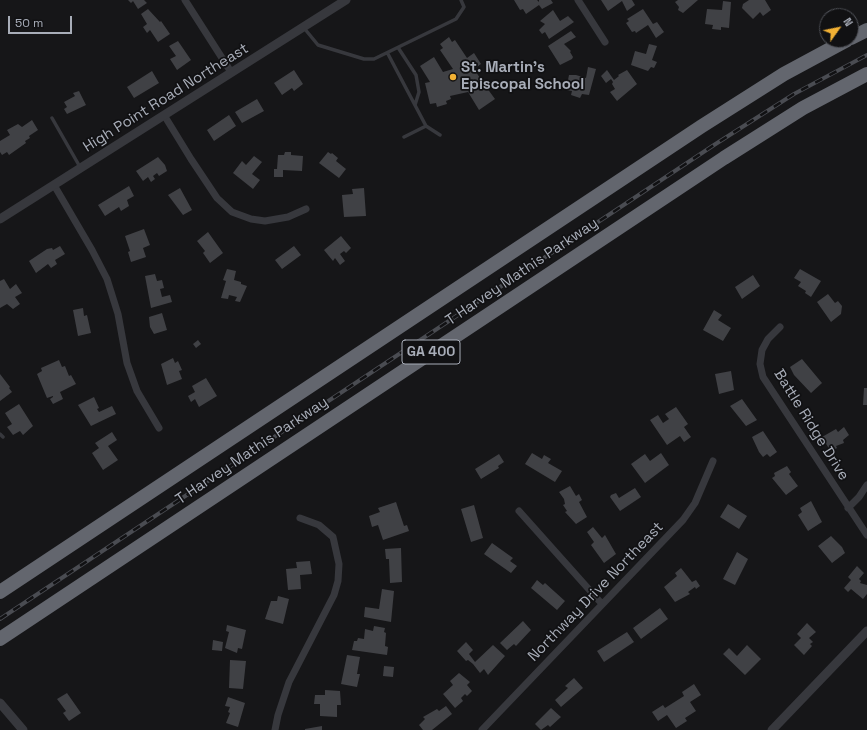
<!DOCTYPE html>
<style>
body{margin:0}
#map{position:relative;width:867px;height:730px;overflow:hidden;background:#161618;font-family:"Space Grotesk",sans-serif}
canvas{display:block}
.north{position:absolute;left:819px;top:8px;width:40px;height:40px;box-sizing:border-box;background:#111113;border:1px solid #4d4f55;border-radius:50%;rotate:57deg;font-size:11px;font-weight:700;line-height:16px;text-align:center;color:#a8adb8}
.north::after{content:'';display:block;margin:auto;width:14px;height:18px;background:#f2b134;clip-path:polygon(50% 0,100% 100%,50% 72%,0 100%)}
.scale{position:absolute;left:8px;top:16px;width:64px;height:18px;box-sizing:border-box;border:2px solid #a8adb8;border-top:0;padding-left:5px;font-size:12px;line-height:14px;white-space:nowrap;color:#a8adb8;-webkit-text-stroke:3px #111113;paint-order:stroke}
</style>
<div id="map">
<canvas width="867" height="730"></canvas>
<div class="north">N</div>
<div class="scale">50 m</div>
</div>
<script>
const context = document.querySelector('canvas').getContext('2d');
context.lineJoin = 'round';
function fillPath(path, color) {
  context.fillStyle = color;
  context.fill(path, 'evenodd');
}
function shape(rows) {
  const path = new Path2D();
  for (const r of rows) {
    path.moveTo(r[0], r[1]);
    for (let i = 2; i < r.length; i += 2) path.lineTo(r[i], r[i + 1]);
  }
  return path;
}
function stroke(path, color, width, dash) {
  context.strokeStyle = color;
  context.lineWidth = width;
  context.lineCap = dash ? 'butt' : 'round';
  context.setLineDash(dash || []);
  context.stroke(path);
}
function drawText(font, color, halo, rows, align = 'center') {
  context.font = font + ' "Space Grotesk",sans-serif';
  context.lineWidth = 3.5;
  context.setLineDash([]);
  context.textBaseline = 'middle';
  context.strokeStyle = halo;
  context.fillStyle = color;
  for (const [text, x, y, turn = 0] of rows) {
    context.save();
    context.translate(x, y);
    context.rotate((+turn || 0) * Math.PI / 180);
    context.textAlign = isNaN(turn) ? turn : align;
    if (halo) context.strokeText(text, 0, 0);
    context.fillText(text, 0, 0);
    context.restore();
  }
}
fillPath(shape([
 [128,0,144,0,147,3,138,9,133,1,131,3],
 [514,0,537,0,539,2,539,0,551,0,553,3,542,9,539,5,526,14,523,9,520,10],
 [601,0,632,0,635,5,627,11,622,1,608,11],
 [678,0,698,0,683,13,678,10,679,7,675,2],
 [749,0,765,0,771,10,763,16,760,12,753,19,742,8,743,4],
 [723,1,731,2,729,28,721,27,721,30,712,29,713,25,705,24,707,9,722,10],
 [148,9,160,22,161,21,170,34,158,42,150,30,147,33,143,27,147,24,141,14],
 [643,9,653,24,657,22,664,32,656,38,648,25,636,33,635,31,632,32,626,23,629,21,627,19],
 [553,10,560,21,568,16,574,22,549,39,545,32,542,34,539,30,545,24,540,21],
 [571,31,576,37,564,44,571,51,570,52,573,57,572,59,560,65,548,46],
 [449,37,452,42,455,40,467,58,474,53,481,64,474,69,482,81,476,85,478,88,484,84,495,99,479,110,468,92,450,96,451,99,446,101,447,104,437,107,436,103,430,104,425,83,430,82,420,66,434,57,443,72,453,69,440,50,443,48,440,44],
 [178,41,191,60,177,70,170,59,176,56,169,46],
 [649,44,657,46,652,60,657,62,654,68,651,67,648,71,631,65,635,51,646,54],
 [588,67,596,69,589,95,582,94,580,98,571,95,572,91,566,90,569,75,576,75,586,78],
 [294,70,303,84,294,91,292,88,282,95,274,83],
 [607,70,614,80,619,76,618,75,627,70,637,84,617,101,610,92,615,89,612,84,613,82,611,79,606,83,601,76],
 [152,71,159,83,134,98,127,87],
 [79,91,86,105,67,114,64,109,67,107,64,102,75,96,73,93],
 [257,99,264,111,242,123,235,112],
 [229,115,236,126,214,141,207,130],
 [32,120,38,130,29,136,30,138,25,141,26,143,9,155,7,152,2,155,0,152,0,141,10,135,7,130,18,124,22,127],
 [285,152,291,152,291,155,303,156,302,171,283,170,283,177,274,177,274,169,277,169,278,155,284,155],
 [328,152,331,154,332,153,338,158,336,161,346,169,339,178,319,163],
 [254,156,262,162,252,174,260,180,253,189,233,173,242,161,246,165],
 [158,157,165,165,167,171,159,176,157,173,153,176,155,179,151,182,148,177,143,181,136,171],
 [129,186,134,196,127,200,129,206,121,211,119,207,105,216,98,205],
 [180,188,192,210,183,215,168,195],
 [364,188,366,216,344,217,342,195,353,194,352,189],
 [144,229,150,245,143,248,146,257,131,262,128,252,130,251,125,236],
 [208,232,223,253,210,263,203,253,205,251,197,241],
 [341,236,351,248,346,253,344,251,340,254,345,261,340,265,335,258,333,261,324,250],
 [60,246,65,254,55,260,57,264,51,268,48,264,36,273,29,261,47,249,52,248,53,250],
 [294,246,301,255,282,269,275,260],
 [227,269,236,271,234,280,241,282,241,284,247,286,240,302,235,301,237,297,229,295,228,299,221,298,226,281,223,280],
 [800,269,821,281,811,297,805,293,806,291,798,286,801,282,794,278],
 [155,274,157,281,162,280,164,288,160,289,162,297,170,295,172,302,151,308,145,276],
 [753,275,760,286,742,299,735,287],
 [4,279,10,289,16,284,22,293,15,297,20,304,13,309,7,304,0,308,0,281],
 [828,294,835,303,838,301,842,306,841,314,831,322,817,302],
 [83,308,84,316,87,315,91,333,78,336,73,310],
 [714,310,722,315,718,320,731,328,723,341,703,330],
 [162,313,167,330,154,334,150,327,149,317],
 [198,340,201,344,196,348,193,344],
 [173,358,175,363,178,361,182,370,179,371,182,379,167,385,161,364],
 [802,359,822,383,811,393,794,375,790,367],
 [59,360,62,367,65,366,69,376,71,375,76,384,60,392,63,399,53,404,50,399,53,397,53,396,47,398,37,374,42,371,41,368],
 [731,371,734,390,719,394,715,374],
 [0,374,10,387,9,388,12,392,0,401],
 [206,378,217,396,199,407,195,399,191,402,188,396,195,392,192,386],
 [864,388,867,388,867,405,863,405],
 [94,397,99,408,97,409,99,412,112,406,116,414,91,426,78,405],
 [742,399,757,420,746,426,730,406],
 [19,404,33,426,23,435,20,431,13,435,7,427,12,424,5,413],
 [676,407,688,424,684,427,691,437,684,442,680,436,667,445,650,420,658,415,663,423,669,419,665,414],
 [844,427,849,435,843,440,844,443,836,446,837,448,831,452,822,437,836,429,838,432],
 [763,431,777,452,770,457,767,454,763,457,759,452,752,437],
 [112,432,117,440,108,446,118,460,103,470,92,453,99,448,95,443],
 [532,453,542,459,544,455,551,459,548,463,562,471,555,482,525,464],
 [661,453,669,465,645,483,631,464,645,454,650,461],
 [499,454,504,462,498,466,499,468,481,479,475,469],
 [787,466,791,472,789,474,798,486,786,495,772,478,775,476,774,473],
 [570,486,576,496,579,494,582,500,579,502,587,517,576,524,565,512,567,511,563,505,565,504,564,499,559,492],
 [635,488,641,497,620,511,610,497,611,495,616,493,619,498],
 [811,501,822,522,808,531,798,515,802,512,800,508],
 [396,502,404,526,407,525,409,531,383,540,378,525,372,527,369,516,380,512,378,508],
 [728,504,747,516,739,529,720,517],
 [474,505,483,538,471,542,461,509],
 [593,527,602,538,605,535,616,554,604,563,591,545,594,542,587,532],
 [831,536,842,547,845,553,832,563,818,546],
 [492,543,513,558,510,561,517,566,511,573,484,554],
 [401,548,402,582,390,583,389,559,386,559,385,549],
 [737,552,748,559,735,585,723,579],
 [310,561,312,574,300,575,301,589,288,590,286,569,297,568,296,562],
 [857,566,864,573,859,579,861,581,860,583,867,585,867,594,863,599,851,589,848,592,844,588,851,580,848,577],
 [681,568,692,582,696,580,700,586,696,589,695,587,688,592,690,594,675,602,664,587,677,576,675,573],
 [537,580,543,585,545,583,565,601,557,610,531,588],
 [382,589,394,591,391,622,364,617,365,607,379,609],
 [278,596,289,599,283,624,265,619,271,601,277,601],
 [660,608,668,619,641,639,633,628],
 [523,621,531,630,516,646,514,644,507,650,500,643],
 [807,623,816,632,809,638,813,642,810,644,812,646,804,655,794,645,801,638,797,634],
 [227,625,246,630,242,649,238,648,237,653,225,648,229,632,226,631],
 [374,626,385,628,384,632,386,633,385,646,388,647,387,655,352,650,354,641,357,641,358,638,364,639,365,629,373,631],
 [627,632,634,642,604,662,597,651],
 [213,640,223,642,222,651,212,650],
 [466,642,473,650,469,654,475,662,493,645,505,656,488,675,484,669,480,673,473,664,468,660,466,661,457,651],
 [747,645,761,659,745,675,723,654,729,648,737,656],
 [347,655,360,657,357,674,360,674,357,687,341,684],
 [230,660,246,661,243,689,229,688],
 [384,666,394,667,393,677,383,676],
 [459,673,470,682,467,685,472,691,467,696,465,694,461,698,463,701,455,708,443,694,453,685,450,681],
 [574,678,583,688,561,707,555,700,568,688,565,686],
 [694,684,701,695,690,702,696,711,685,718,687,721,676,728,667,715,658,721,652,712,663,705,665,708,684,696,682,692],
 [325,690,340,691,341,705,337,705,337,717,320,716,320,704,314,704,315,695,325,695],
 [67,693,81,713,69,721,63,713,66,711,57,699],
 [228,697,245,703,238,727,226,723,230,713,228,712,230,707,225,706],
 [446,706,452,714,432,730,423,730,419,725,425,719,423,717,437,709,439,711],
 [551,708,561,717,550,727,548,725,541,730,535,724],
 [322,726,322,730,305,730,305,729]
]), '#404145');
stroke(shape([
 [304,28,318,45,364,59,374,59,456,19,464,7,461,0],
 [399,49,416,75,419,92,415,105],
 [388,54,426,126,440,135],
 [52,118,80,167],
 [404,137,426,126],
 [0,434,3,437]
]), '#37383d', 3.5);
stroke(shape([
 [185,0,231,72],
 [578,0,605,42],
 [164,115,191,159,217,198,232,212,251,219,265,221,288,217,306,209],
 [54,185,92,250,107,279,118,314,127,363,137,391,159,428],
 [780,327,768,339,762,350,760,364,763,377,867,535],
 [848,508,859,497,867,485],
 [519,511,602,604],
 [275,730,278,715,289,682,334,595,338,581,339,564,333,537,319,525,300,518],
 [482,730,683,520,695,503,713,461]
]), '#37383d', 7);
stroke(shape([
 [0,219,346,0],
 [0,703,23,730],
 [772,730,867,631]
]), '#37383d', 9);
stroke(shape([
 [851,38,867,30],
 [0,592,702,126,784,74,847,40],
 [0,639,724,158,803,108,867,74]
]), '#63666e', 14);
const rail = shape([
 [0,619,714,145,794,94,867,55]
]);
stroke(rail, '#4a4c52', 4);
stroke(rail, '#111113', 2.5, [8]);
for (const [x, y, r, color] of [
 [453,77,4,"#f2b134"]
]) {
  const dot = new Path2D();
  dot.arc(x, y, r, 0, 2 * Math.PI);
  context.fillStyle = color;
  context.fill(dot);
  stroke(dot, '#111113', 1.5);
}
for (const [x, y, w] of [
 [431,352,58]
]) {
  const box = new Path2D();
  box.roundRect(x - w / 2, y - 12, w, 24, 3);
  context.fillStyle = '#111113';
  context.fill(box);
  stroke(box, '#a8adb8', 1);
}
drawText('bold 14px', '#a8adb8', null, [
 ["GA 400",431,352]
]);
drawText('bold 15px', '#a8adb8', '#111113', [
 ["St. Martin's",461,68],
 ["Episcopal School",461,85]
], 'left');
drawText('15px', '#a8adb8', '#111113', [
 ["High Point Road Northeast",166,98,-32],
 ["T Harvey Mathis Parkway",522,272,-34],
 ["Battle Ridge Drive",811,425,58],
 ["T Harvey Mathis Parkway",252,451,-34],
 ["Northway Drive Northeast",596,592,-46]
]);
</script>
